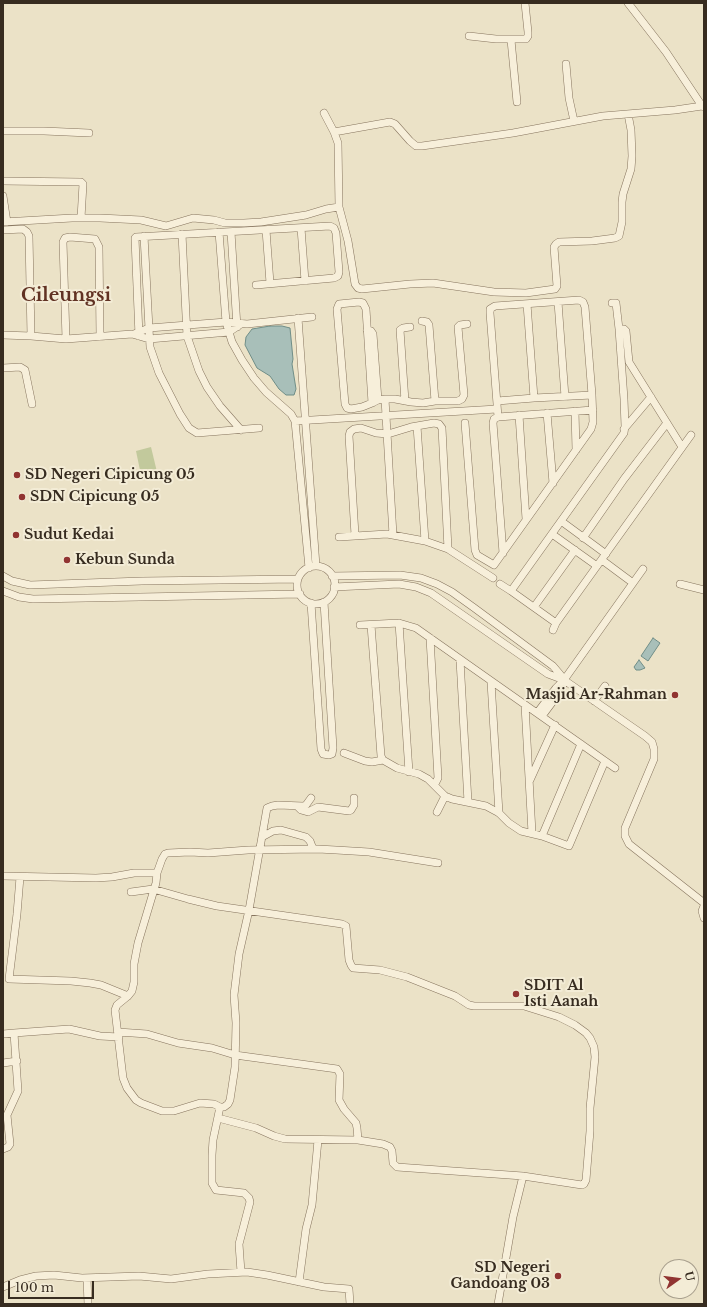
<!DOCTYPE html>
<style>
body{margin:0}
#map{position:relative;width:707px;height:1307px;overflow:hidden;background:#ebe2c7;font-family:"Libre Baskerville",serif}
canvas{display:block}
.frame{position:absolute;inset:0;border:4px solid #372c20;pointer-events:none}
.north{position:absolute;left:659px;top:1259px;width:40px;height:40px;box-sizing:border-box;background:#f3ecd6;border:1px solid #a89f8d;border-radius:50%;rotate:76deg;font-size:11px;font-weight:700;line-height:16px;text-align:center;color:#372c20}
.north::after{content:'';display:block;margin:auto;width:14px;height:18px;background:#913432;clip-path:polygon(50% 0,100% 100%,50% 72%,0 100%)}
.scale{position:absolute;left:8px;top:1281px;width:86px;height:18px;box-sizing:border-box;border:2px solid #372c20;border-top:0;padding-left:5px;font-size:12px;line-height:14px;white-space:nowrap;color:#372c20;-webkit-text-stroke:3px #f3ecd6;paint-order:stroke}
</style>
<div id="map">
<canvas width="707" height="1307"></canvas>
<div class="frame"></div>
<div class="north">U</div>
<div class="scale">100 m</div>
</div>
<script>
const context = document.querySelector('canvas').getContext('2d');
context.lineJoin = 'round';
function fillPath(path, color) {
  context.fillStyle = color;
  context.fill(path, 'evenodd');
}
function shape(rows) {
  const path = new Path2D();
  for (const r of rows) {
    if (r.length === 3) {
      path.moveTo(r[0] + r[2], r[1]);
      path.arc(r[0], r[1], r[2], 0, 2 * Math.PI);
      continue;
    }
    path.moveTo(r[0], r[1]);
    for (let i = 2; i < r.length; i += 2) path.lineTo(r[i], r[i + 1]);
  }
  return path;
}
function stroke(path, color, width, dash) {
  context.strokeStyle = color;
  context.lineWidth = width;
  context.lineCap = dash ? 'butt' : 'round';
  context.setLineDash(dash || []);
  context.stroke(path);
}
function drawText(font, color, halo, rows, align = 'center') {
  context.font = font + ' "Libre Baskerville",serif';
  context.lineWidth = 4;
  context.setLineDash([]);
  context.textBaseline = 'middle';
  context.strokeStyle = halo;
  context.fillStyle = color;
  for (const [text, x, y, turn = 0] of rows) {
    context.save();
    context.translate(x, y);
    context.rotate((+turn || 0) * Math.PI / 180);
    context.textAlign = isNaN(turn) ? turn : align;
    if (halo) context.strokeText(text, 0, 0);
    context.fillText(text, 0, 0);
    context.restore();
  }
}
fillPath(shape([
 [151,447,157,472,141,475,136,451]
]), '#c2c99c');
const water = shape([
 [270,326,282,326,290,328,293,359,292,364,296,389,294,395,286,395,279,389,270,376,257,368,245,345,246,337,252,329,270,326],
 [653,638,660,643,648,661,641,656,653,638],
 [639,660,645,668,640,670,636,670,634,667,639,660]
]);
fillPath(water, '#a8bfb9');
stroke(water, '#6f8d87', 1);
const street = shape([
 [628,3,666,52,702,106,704,107],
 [469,36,496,39,526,39,528,36,528,32,525,3],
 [511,40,517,102],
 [566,64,569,98,574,121],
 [324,113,334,132,390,122,395,124,410,141,416,146,422,146,513,133,603,116,675,110,702,106],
 [3,131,44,131,89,133],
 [334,132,338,143,339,207,348,241,355,284,358,288,362,289,410,284,433,283,494,292,526,293,555,289,557,286,554,247,556,244,559,242,592,241,615,238,619,236,622,222,622,202,623,194,631,169,632,156,631,130,628,114],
 [3,181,81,182,83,184,81,218],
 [3,196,7,222],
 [3,222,72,218,100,218,141,220,166,226,193,218,214,220,225,223,244,223,261,222,306,215,326,209,339,207],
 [301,228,305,281],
 [3,230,23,229,27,232,29,236,31,336,3,335],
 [266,230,270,283],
 [219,232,226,322,232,342,242,360,254,378,266,392,291,414,295,421,309,568],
 [231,232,237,327],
 [182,234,187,336,199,371,207,387,220,406,241,430],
 [144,236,150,347,159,373,180,414,189,428,197,433,259,428],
 [558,302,565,397],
 [612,303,616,303,619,329],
 [527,304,534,398],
 [298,318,316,566],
 [422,321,427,322,429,325,435,401],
 [367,330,371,331,373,334,378,400],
 [134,334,149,328,226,322,247,324,312,317],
 [31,336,66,339,132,334,149,339,229,332,241,324],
 [139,336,135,238,136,237,330,226,334,228,336,233,339,272,338,276,334,278,256,285],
 [66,339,63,242,65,238,70,237,95,239,99,247,100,337],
 [3,368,20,367,25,370,32,404],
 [385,399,393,535],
 [405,401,400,330,403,328,410,327],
 [497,401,534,398,592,395],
 [372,403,366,309,363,303,359,302,339,304,337,309,345,404,347,408,351,409,362,407,372,403,378,400,385,399,395,399,411,402,423,403,435,401,458,401,462,399,464,395,458,327,460,325,467,324],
 [575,411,576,450],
 [547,413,553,483],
 [519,415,526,519],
 [295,421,497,409],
 [465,423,475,550,477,555,494,565,591,429,593,422,592,395,585,307,583,302,579,300,495,306,490,309,490,313,498,417],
 [417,426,425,541],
 [624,429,651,397],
 [561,521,606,554],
 [552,534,597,566],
 [355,535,349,436,350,432,354,429,361,428,376,433,388,434,411,427,434,423,439,424,442,428,448,549],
 [339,537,387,534,425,541,448,549,493,578],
 [583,538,624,479,667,423],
 [503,553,493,423,494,419,498,417,593,410],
 [602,560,633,583],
 [316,585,19],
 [3,576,12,581,30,585,142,581,298,579],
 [332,576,400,575,421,578,437,584,452,592,473,607,553,666,564,679],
 [500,584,511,591],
 [680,584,704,590],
 [334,587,399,584,416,587,431,593,548,674,564,680,645,736,652,742,654,749,654,759,625,828,625,836,629,844,704,903],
 [3,591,19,597,33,599,300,594],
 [311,603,321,749,323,754,329,755,332,754,333,748,324,602],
 [534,607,575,550],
 [399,623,409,772],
 [556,623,691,435],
 [360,625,399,623,416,628,615,768],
 [371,625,381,756,383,760,397,768,419,774,428,779,445,796,452,799,486,806,499,813,509,823,521,831,542,836,569,846,605,761],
 [553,630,556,623,511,591,624,433,625,426,624,399,619,329,624,329,626,331,629,362,682,447],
 [430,638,438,778,435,784],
 [460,660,468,802],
 [491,682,499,813],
 [594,701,605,686],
 [525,705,532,833],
 [537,713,556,688,564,680,643,569],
 [542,716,560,692,564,682],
 [344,753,365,761,372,762,383,760],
 [530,780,555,725],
 [298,807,301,810,308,812,318,807,349,811,351,810,354,805,354,798],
 [437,812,445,796],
 [542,836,581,744],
 [262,837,273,831,281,830,306,837,310,841,313,849],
 [157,873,162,859,165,854,168,853,190,852,208,853,248,850,318,849,336,850,369,852,438,863],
 [3,876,96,878,112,877,134,873,157,873,156,883,138,943,134,964,134,982,132,991,128,996,117,1005,115,1010,123,1078,127,1088,136,1100,141,1103,162,1111,174,1111,200,1103,214,1104,220,1107],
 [20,877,17,914,9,979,71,981,90,983,101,985,128,996],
 [131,892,153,889,188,899,217,906,342,924,346,926,349,960,351,965,353,968,380,970,407,977,455,996,469,1005,474,1006,524,1006,559,1017,575,1025,586,1033,590,1038,594,1047,595,1057,590,1108,590,1131,586,1180,584,1184,582,1185,523,1176,397,1167,393,1163,392,1151,390,1147,383,1144,358,1140,285,1139,274,1136,256,1128,218,1118],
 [704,906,702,911,704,918],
 [118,1032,147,1034,178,1043,212,1048,235,1055,337,1069,340,1074,339,1100,344,1109,356,1123,357,1128,358,1140],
 [3,1034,14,1033],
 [3,1063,17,1061],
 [3,1149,8,1147,10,1144,7,1115,18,1091,14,1033,69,1029,100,1036,119,1037],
 [241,1272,239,1244,250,1202,249,1198,244,1193,216,1190,212,1183,212,1155,213,1140,220,1107,224,1107,228,1104,230,1100,235,1067,236,1023,234,995,239,954,249,910,267,808,272,806,278,805,303,806,306,805,311,798],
 [87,1278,88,1304],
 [299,1282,306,1229,312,1205,318,1140],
 [3,1287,20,1280,36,1276,54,1275,82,1278,139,1276,171,1279,208,1274,247,1272,267,1275,324,1287,349,1289,350,1304],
 [498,1304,513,1217,523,1176]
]);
stroke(street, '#86745e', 8);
stroke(street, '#f7efda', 7);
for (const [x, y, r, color] of [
 [17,475,4,"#913432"],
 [22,497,4,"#913432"],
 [16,535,4,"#913432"],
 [67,560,4,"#913432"],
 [675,695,4,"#913432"],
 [516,994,4,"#913432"],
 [558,1276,4,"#913432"]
]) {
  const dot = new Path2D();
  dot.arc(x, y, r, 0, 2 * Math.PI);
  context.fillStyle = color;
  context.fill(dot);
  stroke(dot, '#f3ecd6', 1.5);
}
drawText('bold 14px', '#372c20', '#f3ecd6', [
 ["SD Negeri Cipicung 05",25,475],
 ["SDN Cipicung 05",30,497],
 ["Sudut Kedai",24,535],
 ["Kebun Sunda",75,560],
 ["Masjid Ar-Rahman",667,695,"right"],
 ["SDIT Al",524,986],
 ["Isti Aanah",524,1002],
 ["SD Negeri",550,1268,"right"],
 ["Gandoang 03",550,1284,"right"]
], 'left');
drawText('bold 18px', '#613223', '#f3ecd6', [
 ["Cileungsi",66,296]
]);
</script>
